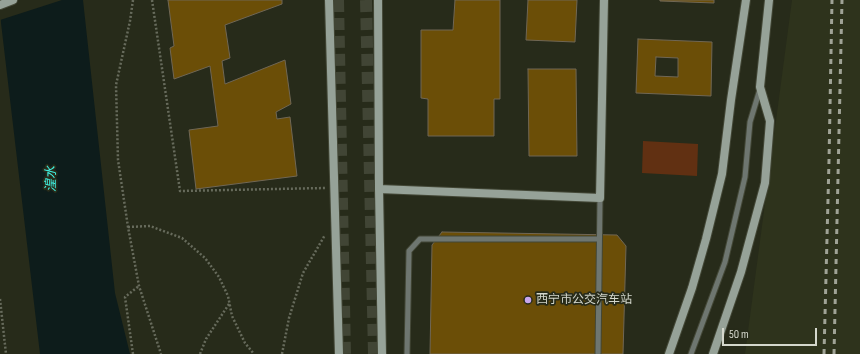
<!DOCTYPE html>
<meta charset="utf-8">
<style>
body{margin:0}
#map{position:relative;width:860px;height:354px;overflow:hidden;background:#272b1a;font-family:"Sofia Sans Condensed",sans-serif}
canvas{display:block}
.scale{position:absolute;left:722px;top:328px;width:95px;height:18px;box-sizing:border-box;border:2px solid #d4d7cc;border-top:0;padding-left:5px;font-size:12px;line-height:14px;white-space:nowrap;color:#d4d7cc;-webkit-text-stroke:3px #272b1a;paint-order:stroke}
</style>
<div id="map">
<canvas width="860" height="354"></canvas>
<div class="scale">50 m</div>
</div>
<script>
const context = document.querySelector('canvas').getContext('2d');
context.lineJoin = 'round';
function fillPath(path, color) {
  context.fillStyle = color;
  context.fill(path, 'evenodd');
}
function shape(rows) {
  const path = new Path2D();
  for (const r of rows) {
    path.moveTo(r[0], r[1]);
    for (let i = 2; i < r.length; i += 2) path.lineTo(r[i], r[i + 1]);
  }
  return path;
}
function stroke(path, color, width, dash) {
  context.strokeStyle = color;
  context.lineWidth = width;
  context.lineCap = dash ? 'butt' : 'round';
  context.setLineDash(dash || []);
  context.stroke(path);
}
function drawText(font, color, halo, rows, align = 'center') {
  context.font = font + ' "Sofia Sans Condensed","Noto Sans SC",sans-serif';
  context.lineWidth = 3.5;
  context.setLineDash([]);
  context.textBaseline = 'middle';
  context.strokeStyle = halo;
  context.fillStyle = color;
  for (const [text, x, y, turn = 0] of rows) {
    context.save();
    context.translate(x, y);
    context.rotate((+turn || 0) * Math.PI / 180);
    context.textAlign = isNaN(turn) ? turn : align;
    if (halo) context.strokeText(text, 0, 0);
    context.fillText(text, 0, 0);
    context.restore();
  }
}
fillPath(shape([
 [792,0,860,0,860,354,745,354]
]), '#2e331c');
fillPath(shape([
 [643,141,698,144,697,176,642,173]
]), '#613012');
fillPath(shape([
 [0,0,83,0,115,293,130,354,40,354,1,23]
]), '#0d1c1b');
fillPath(shape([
 [0,0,62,0,0,20]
]), '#272b1a');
const building = shape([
 [168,0,282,0,282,4,225,25,230,58,222,61,225,84,285,60,291,104,276,112,277,119,290,117,297,176,196,189,189,130,218,126,210,66,174,79,170,48,174,46,168,0],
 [455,0,500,0,500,99,494,99,494,136,428,136,428,99,421,98,421,30,453,30,455,0],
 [528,0,577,0,575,42,526,40,528,0],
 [660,0,714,0,714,3,660,1,660,0],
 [638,39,712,42,711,96,636,93,638,39],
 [656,57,678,58,678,77,655,76,656,57],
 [528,69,576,69,577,156,529,156,528,69],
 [442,232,617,235,626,246,623,354,430,354,432,245,442,232]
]);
fillPath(building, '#6b4e07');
stroke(building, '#706755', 1);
stroke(shape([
 [338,0,345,354],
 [366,0,374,354]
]), '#414535', 12, [12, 6]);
const lane = shape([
 [407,354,409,251,420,239,599,239],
 [598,354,600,198],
 [691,354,725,262,745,177,750,122,760,89]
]);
const secondary = shape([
 [329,0,339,354],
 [378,0,379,189,382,354],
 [0,5,13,0],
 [379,189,600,198,604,0],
 [669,354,692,288,706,239,722,174,731,100,746,0],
 [713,354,741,272,765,183,770,121,760,87,769,0]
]);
stroke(lane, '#434736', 7);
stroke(secondary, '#434736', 10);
stroke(shape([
 [133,0,130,21,116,85,118,160,128,227,139,286,161,354],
 [152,0,180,191,325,188],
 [128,227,150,226,182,238,205,258,219,277,228,296,232,316,245,343,254,354],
 [0,299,5,345,6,354],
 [133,354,125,297,139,286],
 [200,354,206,339,229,304],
 [282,354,289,318,303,273,325,235]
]), '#676b5c', 2.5, [2, 2]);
stroke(lane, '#6e7670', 5);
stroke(secondary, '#96a298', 8);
stroke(shape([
 [824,354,829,161,832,0],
 [834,354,842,0]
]), '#a0a396', 3, [5, 5]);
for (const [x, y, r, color] of [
 [528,300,4,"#c7a6ef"]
]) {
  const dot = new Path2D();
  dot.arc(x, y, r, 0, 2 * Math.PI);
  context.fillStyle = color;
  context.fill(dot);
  stroke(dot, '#272b1a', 1.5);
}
drawText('12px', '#d4d7cc', '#272b1a', [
 ["西宁市公交汽车站",536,300]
], 'left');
drawText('italic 13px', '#3ff2e4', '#272b1a', [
 ["湟水",52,179,-90]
]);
</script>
